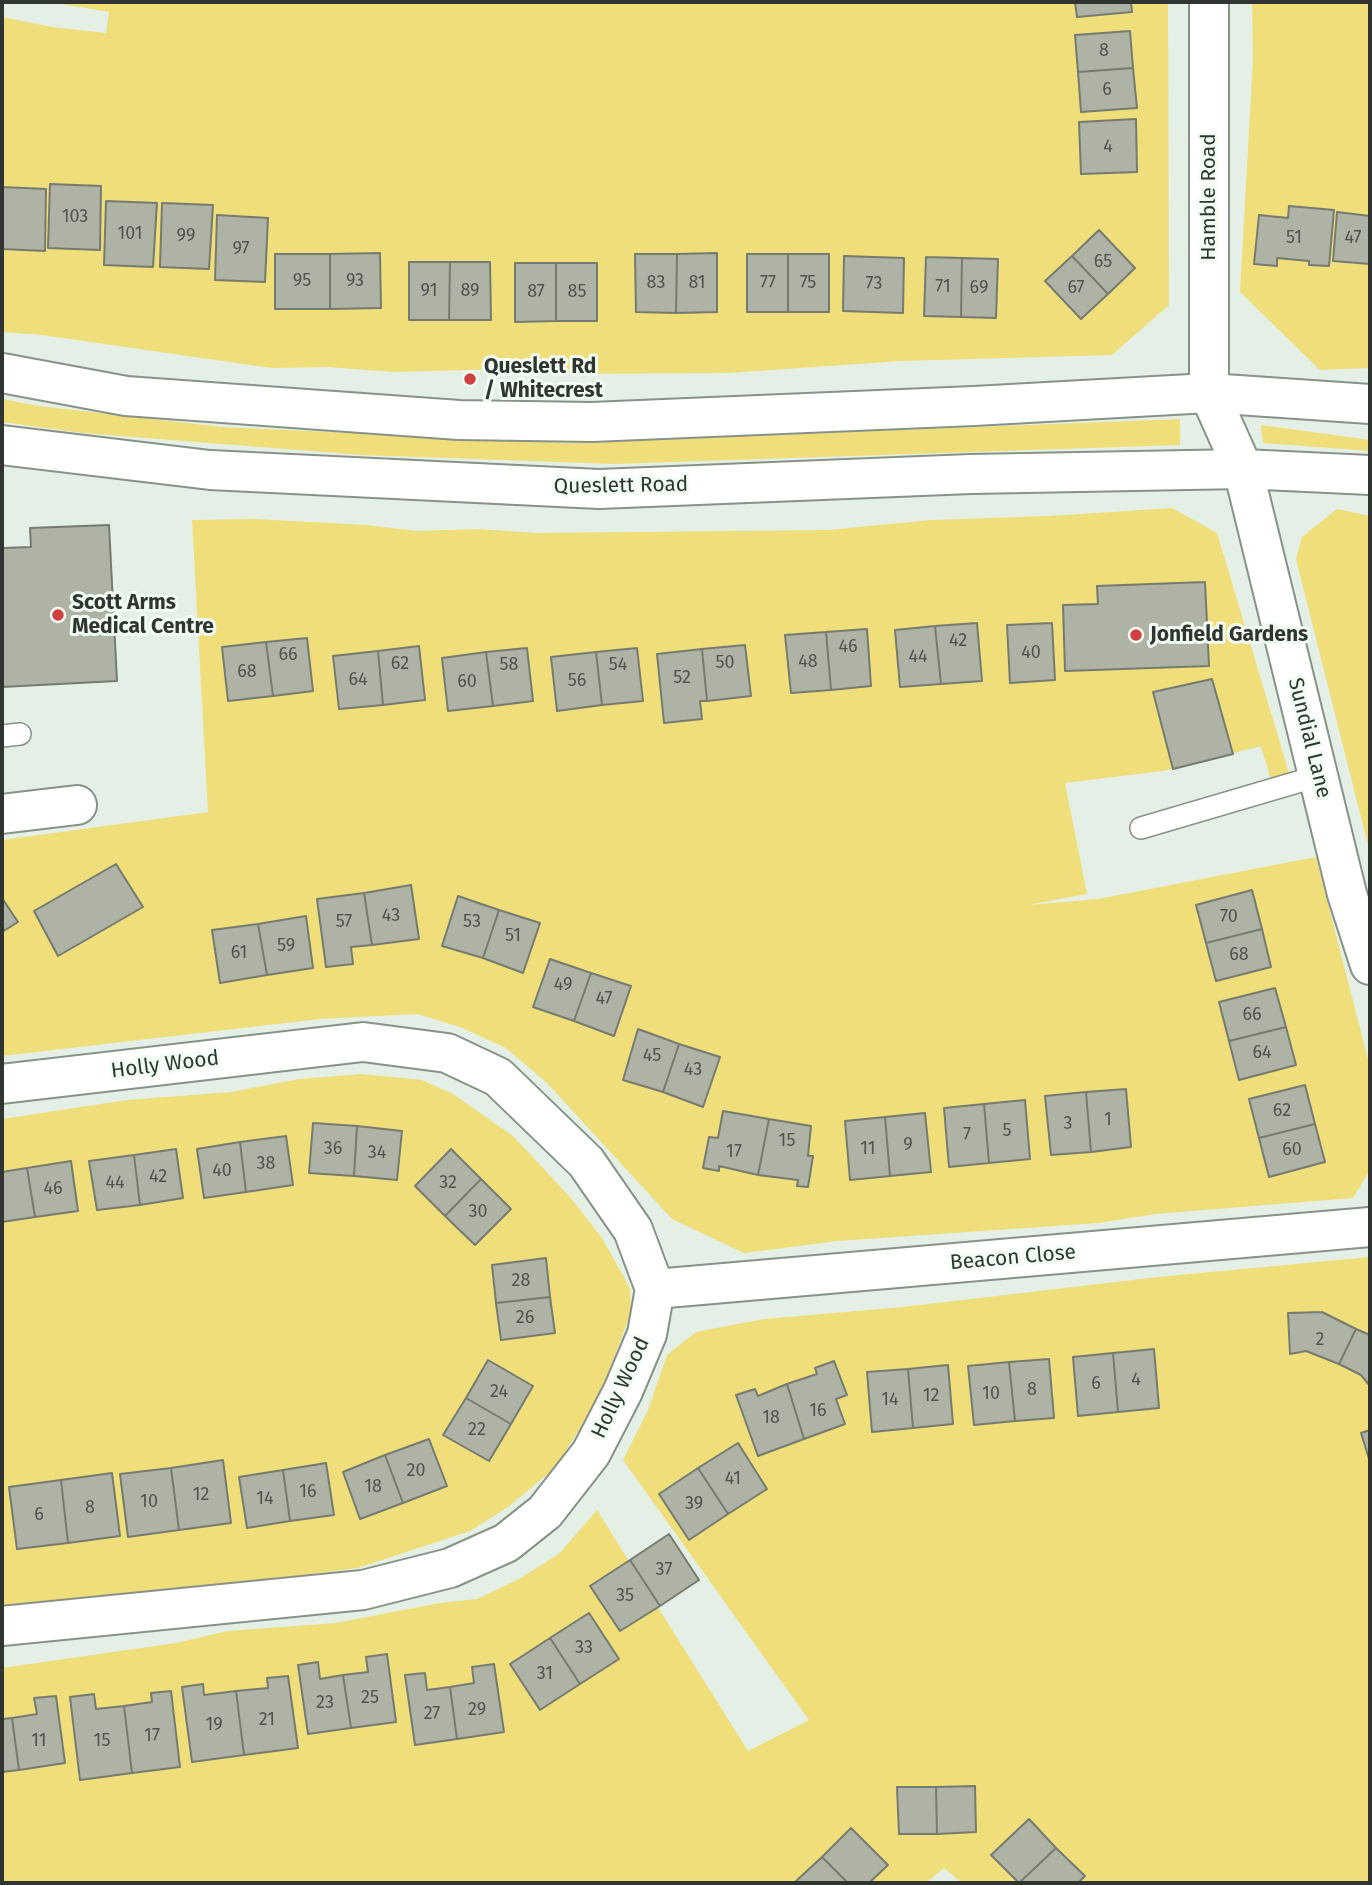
<!DOCTYPE html>
<style>
body{margin:0}
#map{position:relative;width:1372px;height:1885px;overflow:hidden;background:#e4f0e6;font-family:"Fira Sans",sans-serif}
canvas{display:block}
.frame{position:absolute;inset:0;border:4px solid #303531;pointer-events:none}
</style>
<div id="map">
<canvas width="1372" height="1885"></canvas>
<div class="frame"></div>
</div>
<script>
const context = document.querySelector('canvas').getContext('2d');
context.lineJoin = 'round';
function fillPath(path, color) {
  context.fillStyle = color;
  context.fill(path, 'evenodd');
}
function shape(rows) {
  const path = new Path2D();
  for (const r of rows) {
    path.moveTo(r[0], r[1]);
    for (let i = 2; i < r.length; i += 2) path.lineTo(r[i], r[i + 1]);
  }
  return path;
}
function stroke(path, color, width, dash) {
  context.strokeStyle = color;
  context.lineWidth = width;
  context.lineCap = dash ? 'butt' : 'round';
  context.setLineDash(dash || []);
  context.stroke(path);
}
function drawText(font, color, halo, rows, align = 'center') {
  context.font = font + ' "Fira Sans",sans-serif';
  context.lineWidth = 6;
  context.setLineDash([]);
  context.textBaseline = 'middle';
  context.strokeStyle = halo;
  context.fillStyle = color;
  for (const [text, x, y, turn = 0] of rows) {
    context.save();
    context.translate(x, y);
    context.rotate((+turn || 0) * Math.PI / 180);
    context.textAlign = isNaN(turn) ? turn : align;
    if (halo) context.strokeText(text, 0, 0);
    context.fillText(text, 0, 0);
    context.restore();
  }
}
fillPath(shape([
 [50,2,1168,2,1169,305,1112,355,901,361,728,373,556,374,505,369,393,372,328,367,271,368,42,335,2,332,2,17,52,27,106,33,109,12],
 [1252,2,1370,2,1370,368,1320,370,1240,292,1253,58],
 [2,399,39,406,222,427,568,443,1180,419,1180,445,614,464,361,455,83,433,2,422],
 [1261,425,1370,440,1370,451,1263,443],
 [1172,508,1217,533,1289,773,1271,780,1261,746,1163,771,1065,783,1087,894,1028,905,1098,899,1316,857,1370,1067,1370,1170,1353,1198,1155,1214,1098,1223,838,1241,744,1253,672,1219,547,1083,506,1048,460,1027,417,1014,320,1019,2,1056,2,840,208,812,192,520,255,519,366,525,417,531,478,529,536,533,828,530,932,520,1050,516],
 [1337,509,1370,516,1370,853,1296,559,1302,537],
 [362,1074,422,1080,453,1094,513,1136,570,1197,602,1238,630,1288,631,1312,599,1398,555,1468,508,1507,470,1531,358,1568,2,1613,2,1119,127,1100,231,1092,299,1079],
 [1370,1257,1370,1883,962,1883,944,1868,926,1883,2,1883,2,1668,176,1643,228,1631,335,1623,440,1603,477,1599,519,1579,559,1554,597,1510,748,1751,809,1720,623,1460,648,1410,667,1355,696,1332,764,1319,903,1307,1158,1277]
]), '#efde7a');
const building = shape([
 [1075,2,1131,2,1132,12,1077,17,1075,2],
 [1130,31,1133,68,1078,72,1075,35,1130,31],
 [1133,68,1137,108,1081,112,1078,72,1133,68],
 [1136,119,1137,172,1081,174,1079,122,1136,119],
 [50,184,101,186,100,250,48,248,50,184],
 [2,187,46,189,45,251,2,249,2,187],
 [106,201,157,203,153,267,104,265,106,201],
 [162,203,213,205,209,269,160,267,162,203],
 [1289,206,1334,210,1329,266,1309,265,1309,261,1277,258,1277,266,1254,264,1259,215,1288,218,1289,206],
 [1337,212,1370,216,1370,264,1333,261,1337,212],
 [217,215,268,218,265,282,215,280,217,215],
 [1099,230,1135,268,1108,294,1072,256,1099,230],
 [380,253,381,308,330,309,330,254,380,253],
 [717,253,717,312,676,313,677,254,717,253],
 [275,254,330,254,330,309,275,309,275,254],
 [635,254,677,254,676,313,636,312,635,254],
 [747,254,788,254,788,312,747,312,747,254],
 [788,254,829,254,829,312,788,312,788,254],
 [844,256,904,258,903,313,843,311,844,256],
 [1072,256,1108,294,1081,319,1045,281,1072,256],
 [926,257,962,258,961,317,924,316,926,257],
 [962,258,998,259,996,318,961,317,962,258],
 [409,262,450,262,449,320,409,320,409,262],
 [450,262,490,262,491,320,449,320,450,262],
 [515,263,556,263,556,321,515,322,515,263],
 [556,263,597,263,597,321,556,321,556,263],
 [2,525,3,548,31,547,30,528,109,525,117,681,2,687,2,525],
 [1205,582,1209,666,1065,671,1063,605,1098,604,1097,586,1205,582],
 [977,623,982,681,941,684,935,626,977,623],
 [1052,623,1055,680,1010,683,1007,625,1052,623],
 [935,626,941,684,900,687,895,630,935,626],
 [867,629,871,686,831,690,826,632,867,629],
 [826,632,831,690,791,693,785,635,826,632],
 [307,638,313,691,273,696,266,642,307,638],
 [266,642,273,696,228,701,222,647,266,642],
 [745,645,751,696,707,701,702,649,745,645],
 [419,646,425,700,383,705,378,651,419,646],
 [527,648,533,701,493,706,486,652,527,648],
 [637,648,643,701,602,705,596,652,637,648],
 [702,649,707,701,700,701,702,719,664,723,657,654,702,649],
 [378,651,383,705,339,709,333,656,378,651],
 [486,652,493,706,448,711,442,658,486,652],
 [596,652,602,705,557,711,551,657,596,652],
 [1212,679,1233,754,1173,769,1153,692,1212,679],
 [116,864,143,907,58,956,34,911,116,864],
 [411,885,419,939,372,945,364,893,411,885],
 [1252,890,1262,929,1206,943,1196,905,1252,890],
 [364,893,372,945,351,947,353,964,326,967,317,899,364,893],
 [458,896,499,910,483,958,442,946,458,896],
 [2,898,18,922,2,932,2,898],
 [499,910,540,923,523,973,483,958,499,910],
 [306,916,313,968,267,975,258,924,306,916],
 [258,924,267,975,220,983,212,930,258,924],
 [1262,929,1271,967,1216,981,1206,943,1262,929],
 [550,959,591,973,574,1021,533,1007,550,959],
 [591,973,631,986,614,1036,574,1021,591,973],
 [1275,988,1286,1027,1229,1041,1219,1002,1275,988],
 [1286,1027,1296,1065,1239,1080,1229,1041,1286,1027],
 [638,1029,679,1044,663,1092,623,1080,638,1029],
 [679,1044,720,1057,703,1107,663,1092,679,1044],
 [1305,1085,1315,1124,1259,1138,1249,1099,1305,1085],
 [1126,1089,1131,1147,1091,1152,1086,1092,1126,1089],
 [1086,1092,1091,1152,1051,1155,1045,1096,1086,1092],
 [1025,1100,1030,1159,989,1163,984,1104,1025,1100],
 [984,1104,989,1163,949,1167,944,1108,984,1104],
 [723,1111,769,1119,758,1175,719,1166,719,1171,703,1168,709,1137,718,1138,723,1111],
 [925,1113,931,1172,890,1176,885,1117,925,1113],
 [885,1117,890,1176,850,1180,845,1121,885,1117],
 [769,1119,811,1126,808,1156,813,1156,808,1187,797,1186,798,1180,758,1175,769,1119],
 [313,1123,357,1126,354,1176,309,1173,313,1123],
 [1315,1124,1325,1162,1269,1177,1259,1138,1315,1124],
 [357,1126,402,1131,397,1180,354,1176,357,1126],
 [286,1136,293,1185,246,1192,240,1142,286,1136],
 [240,1142,246,1192,204,1198,197,1149,240,1142],
 [176,1149,183,1198,140,1205,134,1155,176,1149],
 [451,1149,481,1179,445,1216,415,1186,451,1149],
 [134,1155,140,1205,97,1210,89,1161,134,1155],
 [71,1161,78,1211,35,1217,27,1168,71,1161],
 [27,1168,35,1217,2,1222,2,1172,27,1168],
 [481,1179,511,1209,475,1245,445,1216,481,1179],
 [546,1258,550,1297,496,1303,492,1265,546,1258],
 [550,1297,555,1333,501,1340,496,1303,550,1297],
 [1322,1312,1356,1329,1339,1364,1306,1351,1290,1354,1288,1313,1322,1312],
 [1356,1329,1370,1335,1370,1386,1361,1375,1339,1364,1356,1329],
 [1154,1349,1159,1408,1118,1412,1113,1353,1154,1349],
 [1113,1353,1118,1412,1078,1416,1073,1357,1113,1353],
 [1049,1359,1054,1418,1015,1421,1009,1362,1049,1359],
 [488,1360,533,1386,511,1424,466,1398,488,1360],
 [834,1361,847,1395,836,1399,845,1424,804,1439,787,1384,817,1374,815,1368,834,1361],
 [1009,1362,1015,1421,974,1425,968,1366,1009,1362],
 [948,1365,953,1424,913,1428,908,1369,948,1365],
 [908,1369,913,1428,872,1432,867,1372,908,1369],
 [787,1384,804,1439,758,1456,736,1395,755,1389,758,1396,787,1384],
 [466,1398,511,1424,489,1461,443,1435,466,1398],
 [1370,1430,1370,1462,1361,1433,1370,1430],
 [429,1439,447,1486,403,1503,385,1455,429,1439],
 [738,1443,767,1489,728,1514,698,1468,738,1443],
 [385,1455,403,1503,360,1519,343,1472,385,1455],
 [223,1460,231,1523,179,1530,171,1468,223,1460],
 [326,1463,334,1515,290,1521,283,1470,326,1463],
 [171,1468,179,1530,128,1537,120,1474,171,1468],
 [698,1468,728,1514,689,1540,659,1494,698,1468],
 [283,1470,290,1521,247,1528,239,1477,283,1470],
 [112,1473,120,1536,68,1543,61,1480,112,1473],
 [61,1480,68,1543,17,1549,9,1487,61,1480],
 [669,1534,699,1580,660,1606,630,1560,669,1534],
 [630,1560,660,1606,620,1631,590,1586,630,1560],
 [589,1613,619,1659,580,1684,550,1638,589,1613],
 [550,1638,580,1684,540,1710,510,1664,550,1638],
 [387,1654,396,1722,351,1728,343,1675,368,1672,366,1657,387,1654],
 [318,1662,320,1679,343,1675,351,1728,308,1734,298,1665,318,1662],
 [494,1664,504,1732,457,1739,450,1687,474,1683,472,1667,494,1664],
 [425,1673,427,1690,450,1687,457,1739,415,1745,405,1675,425,1673],
 [288,1676,298,1748,244,1755,236,1691,268,1688,267,1678,288,1676],
 [203,1684,204,1695,236,1691,244,1755,192,1762,182,1687,203,1684],
 [171,1691,180,1767,132,1773,124,1706,152,1702,151,1693,171,1691],
 [94,1694,96,1709,124,1706,132,1773,80,1780,70,1697,94,1694],
 [56,1696,65,1763,19,1770,12,1718,37,1714,34,1698,56,1696],
 [12,1718,19,1770,2,1772,2,1719,12,1718],
 [975,1786,976,1832,937,1834,936,1787,975,1786],
 [897,1787,936,1787,937,1834,899,1834,897,1787],
 [1029,1819,1056,1848,1019,1883,991,1855,1029,1819],
 [851,1828,888,1865,869,1883,848,1883,822,1857,851,1828],
 [1056,1848,1085,1876,1078,1883,1019,1883,1056,1848],
 [822,1857,848,1883,794,1883,822,1857]
]);
fillPath(building, '#aeb3a6');
stroke(building, '#767b6f', 2);
const service = shape([
 [2,736,20,734],
 [1141,828,1318,776]
]);
const minor = shape([
 [1209,2,1209,393,1243,469,1347,894,1370,965],
 [2,814,77,805],
 [2,1084,363,1042,447,1053,498,1077,586,1162,633,1230,655,1289,647,1334,623,1391,591,1453,545,1512,506,1543,450,1568,363,1590,2,1626],
 [655,1289,1370,1227]
]);
const trunk = shape([
 [2,373,126,396,459,420,592,422,974,406,1209,393,1370,404],
 [2,445,210,470,599,489,971,474,1243,469,1370,475]
]);
stroke(service, '#879288', 24);
stroke(minor, '#879288', 42);
stroke(trunk, '#879288', 42);
stroke(service, '#fff', 21);
stroke(minor, '#fff', 38);
stroke(trunk, '#fff', 38);
for (const [x, y, r, color] of [
 [470,379,7,"#cf4041"],
 [58,615,7,"#cf4041"],
 [1136,635,7,"#cf4041"]
]) {
  const dot = new Path2D();
  dot.arc(x, y, r, 0, 2 * Math.PI);
  context.fillStyle = color;
  context.fill(dot);
  stroke(dot, '#f1fdf3', 2.5);
}
drawText('18px', '#50544e', null, [
 ["8",1104,51],
 ["6",1107,90],
 ["4",1108,147],
 ["103",75,217],
 ["101",130,234],
 ["99",186,236],
 ["51",1294,238],
 ["47",1353,238],
 ["97",241,249],
 ["65",1103,262],
 ["95",302,281],
 ["93",355,281],
 ["83",656,283],
 ["81",697,283],
 ["77",768,283],
 ["75",808,283],
 ["73",874,284],
 ["71",943,287],
 ["69",979,288],
 ["67",1076,288],
 ["91",429,291],
 ["89",470,291],
 ["87",536,292],
 ["85",577,292],
 ["42",958,641],
 ["46",848,647],
 ["40",1031,653],
 ["66",288,655],
 ["44",918,657],
 ["48",808,662],
 ["50",725,663],
 ["62",400,664],
 ["58",509,665],
 ["54",618,665],
 ["68",247,672],
 ["52",682,678],
 ["64",358,680],
 ["56",577,681],
 ["60",467,682],
 ["43",391,916],
 ["70",1229,917],
 ["57",344,922],
 ["53",472,922],
 ["51",513,936],
 ["59",286,946],
 ["61",239,953],
 ["68",1239,955],
 ["49",563,985],
 ["47",604,999],
 ["66",1252,1015],
 ["64",1262,1053],
 ["45",652,1056],
 ["43",693,1070],
 ["62",1282,1111],
 ["1",1108,1120],
 ["3",1068,1124],
 ["5",1007,1131],
 ["7",967,1135],
 ["15",787,1141],
 ["9",908,1145],
 ["36",333,1149],
 ["11",868,1149],
 ["60",1292,1150],
 ["17",734,1152],
 ["34",377,1153],
 ["38",266,1164],
 ["40",222,1171],
 ["42",158,1177],
 ["44",115,1183],
 ["32",448,1183],
 ["46",53,1189],
 ["30",478,1212],
 ["28",521,1281],
 ["26",525,1318],
 ["2",1320,1340],
 ["4",1136,1380],
 ["6",1096,1384],
 ["8",1032,1390],
 ["24",499,1392],
 ["10",991,1394],
 ["12",931,1396],
 ["14",890,1400],
 ["16",818,1411],
 ["18",771,1418],
 ["22",477,1430],
 ["20",416,1471],
 ["41",733,1479],
 ["18",373,1487],
 ["16",308,1492],
 ["12",201,1495],
 ["14",265,1499],
 ["10",149,1502],
 ["39",694,1504],
 ["8",90,1508],
 ["6",39,1515],
 ["37",664,1570],
 ["35",625,1596],
 ["33",584,1648],
 ["31",545,1674],
 ["25",370,1698],
 ["23",325,1703],
 ["29",477,1710],
 ["27",432,1714],
 ["21",267,1720],
 ["19",214,1725],
 ["17",152,1736],
 ["11",39,1741],
 ["15",102,1741]
]);
drawText('21px', '#303531', '#f1fdf3', [
 ["Hamble Road",1209,197,-90],
 ["Queslett Road",621,486,-1],
 ["Sundial Lane",1309,738,76],
 ["Holly Wood",165,1065,-7],
 ["Beacon Close",1013,1258,-5],
 ["Holly Wood",621,1388,-65]
]);
drawText('bold 21px', '#303531', '#f1fdf3', [
 ["Queslett Rd",484,367],
 ["/ Whitecrest",484,391],
 ["Scott Arms",72,603],
 ["Medical Centre",72,627],
 ["Jonfield Gardens",1150,635]
], 'left');
</script>
